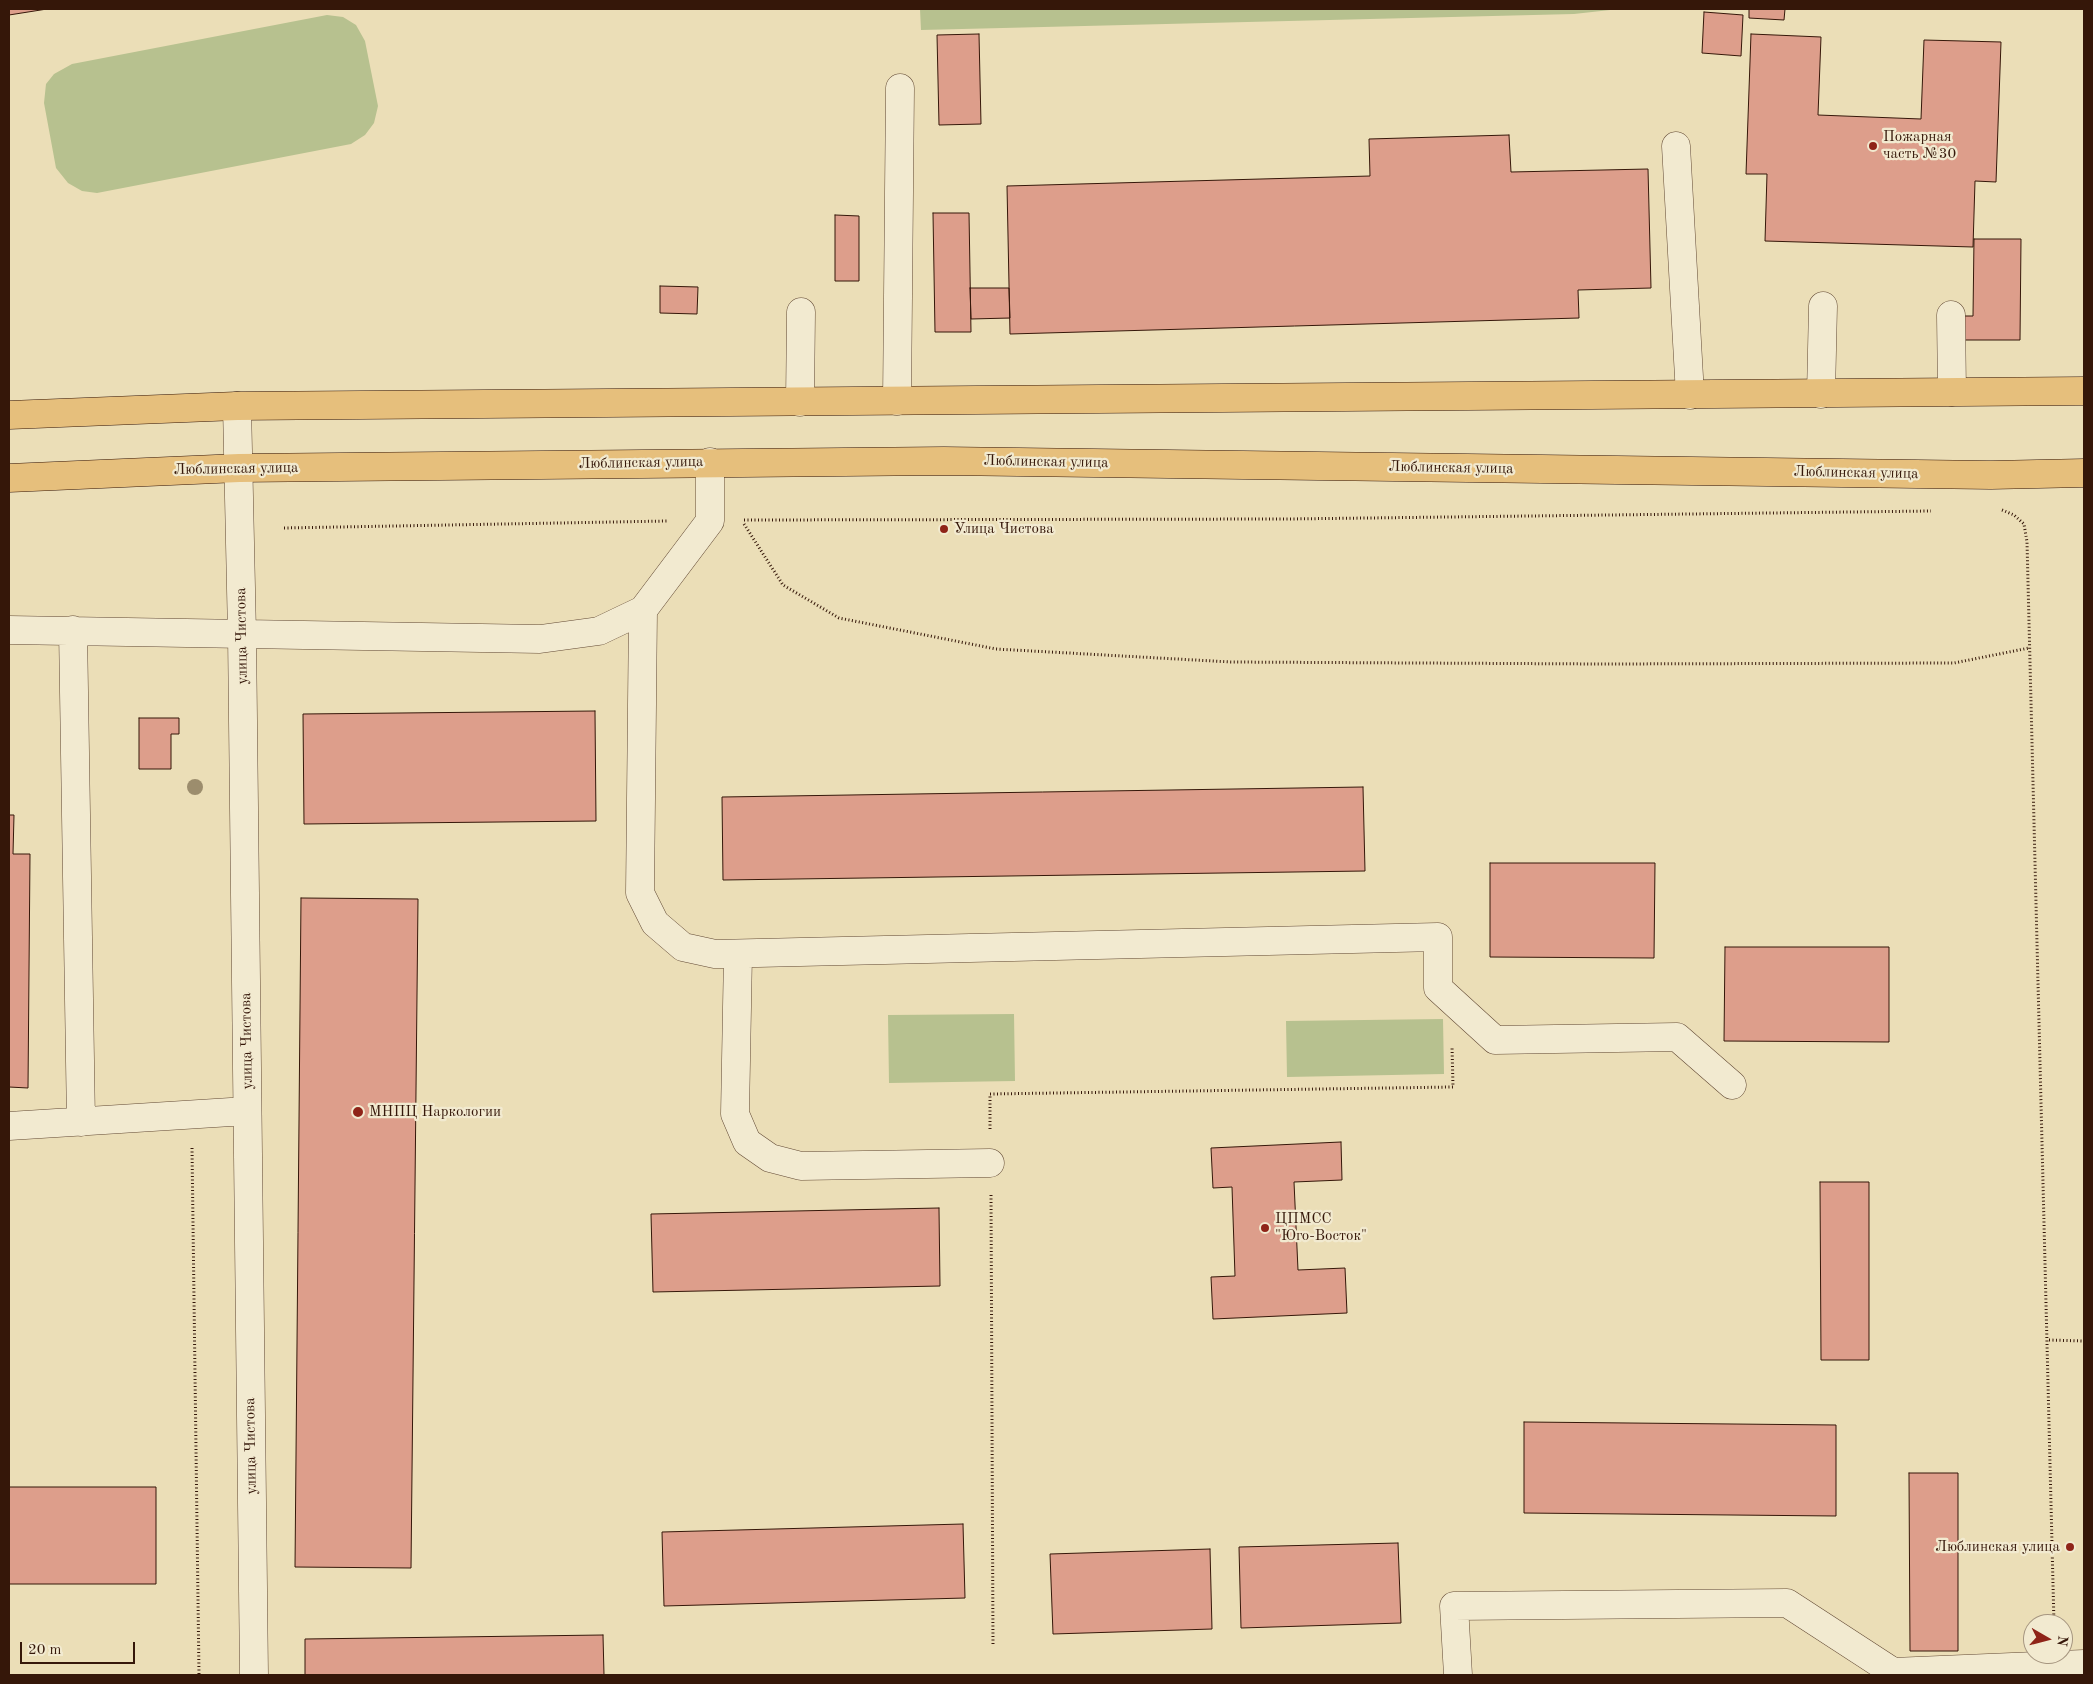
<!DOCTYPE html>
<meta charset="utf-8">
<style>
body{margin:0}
#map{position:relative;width:2093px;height:1684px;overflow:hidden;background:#ebdeb7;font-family:"Old Standard TT",serif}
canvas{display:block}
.frame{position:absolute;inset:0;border:10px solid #351709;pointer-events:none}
.north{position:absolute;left:2023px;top:1614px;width:50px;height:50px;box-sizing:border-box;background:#f2ead0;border:1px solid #a69680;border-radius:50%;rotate:98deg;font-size:14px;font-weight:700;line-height:20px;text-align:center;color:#351709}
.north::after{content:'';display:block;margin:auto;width:18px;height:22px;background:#8f2418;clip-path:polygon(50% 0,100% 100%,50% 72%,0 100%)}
.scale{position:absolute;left:20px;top:1642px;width:115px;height:22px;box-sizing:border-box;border:2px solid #351709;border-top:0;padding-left:6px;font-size:15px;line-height:18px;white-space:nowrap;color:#351709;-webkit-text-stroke:4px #f2ead0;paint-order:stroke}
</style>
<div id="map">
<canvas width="2093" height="1684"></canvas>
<div class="frame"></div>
<div class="north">N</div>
<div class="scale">20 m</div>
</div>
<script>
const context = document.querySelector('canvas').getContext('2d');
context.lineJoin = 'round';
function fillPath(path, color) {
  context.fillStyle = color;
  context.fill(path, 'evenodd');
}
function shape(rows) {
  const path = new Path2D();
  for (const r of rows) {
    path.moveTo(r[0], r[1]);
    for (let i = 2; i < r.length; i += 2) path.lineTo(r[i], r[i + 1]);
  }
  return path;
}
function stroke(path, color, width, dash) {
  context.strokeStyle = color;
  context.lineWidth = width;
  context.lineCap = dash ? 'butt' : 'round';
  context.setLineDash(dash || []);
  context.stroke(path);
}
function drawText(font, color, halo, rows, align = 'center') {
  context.font = font + ' "Old Standard TT",serif';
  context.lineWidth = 4.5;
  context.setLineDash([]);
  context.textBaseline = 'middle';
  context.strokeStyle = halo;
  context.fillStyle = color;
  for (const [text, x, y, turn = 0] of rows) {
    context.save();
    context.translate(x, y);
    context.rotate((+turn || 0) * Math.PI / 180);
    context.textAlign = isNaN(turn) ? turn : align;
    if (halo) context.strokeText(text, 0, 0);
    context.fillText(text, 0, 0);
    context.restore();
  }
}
fillPath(shape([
 [920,9,1619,9,1574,14,921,30],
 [327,15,343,17,356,25,365,41,378,106,374,123,365,135,351,144,97,193,82,191,68,183,56,168,44,103,46,84,54,74,72,64],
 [1014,1014,1015,1081,889,1083,888,1015],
 [1443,1019,1444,1074,1287,1077,1286,1021]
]), '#b7c18f');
const building = shape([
 [9,9,47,9,9,15,9,9],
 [1749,9,1785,9,1784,20,1749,18,1749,9],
 [1704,12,1743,15,1741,56,1702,53,1704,12],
 [979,34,981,124,939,125,937,35,979,34],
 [1751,34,1821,37,1818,115,1921,119,1924,40,2001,42,1996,182,1975,181,1973,247,1765,241,1767,174,1746,174,1751,34],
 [1509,135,1511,172,1648,169,1651,288,1578,290,1579,318,1010,334,1007,186,1370,176,1369,139,1509,135],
 [933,213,969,213,971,332,935,332,933,213],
 [835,215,859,216,859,281,835,281,835,215],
 [1974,239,2021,239,2020,340,1964,340,1964,316,1973,316,1974,239],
 [660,286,698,287,697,314,660,313,660,286],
 [970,288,1009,288,1010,318,971,319,970,288],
 [595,711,596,821,304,824,303,714,595,711],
 [139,718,179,718,179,734,171,734,171,769,139,769,139,718],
 [1363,787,1365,871,723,880,722,797,1363,787],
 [9,815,14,815,13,854,30,854,28,1088,9,1087,9,815],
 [1490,863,1655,863,1654,958,1490,957,1490,863],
 [301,898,418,899,411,1568,295,1567,301,898],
 [1725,947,1889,947,1889,1042,1724,1041,1725,947],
 [1341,1142,1342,1180,1294,1182,1298,1270,1345,1268,1347,1313,1213,1319,1211,1277,1235,1276,1232,1187,1213,1188,1211,1148,1341,1142],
 [1820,1182,1869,1182,1869,1360,1821,1360,1820,1182],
 [939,1208,940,1286,653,1292,651,1214,939,1208],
 [1524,1422,1836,1425,1836,1516,1524,1513,1524,1422],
 [1909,1473,1958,1473,1958,1651,1910,1651,1909,1473],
 [9,1487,156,1487,156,1584,9,1584,9,1487],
 [963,1524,965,1598,664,1606,662,1532,963,1524],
 [1398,1543,1401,1623,1241,1628,1239,1547,1398,1543],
 [1210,1549,1212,1629,1053,1634,1050,1554,1210,1549],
 [603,1635,604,1675,305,1675,305,1639,603,1635]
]);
fillPath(building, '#dd9e8b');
stroke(building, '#351709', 1);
const minor = shape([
 [1676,146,1690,395],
 [1951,315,1952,392],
 [1821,394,1823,306],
 [897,401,900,88],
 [800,402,801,312],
 [237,406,242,634,254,1675],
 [643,610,640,893,655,923,683,947,715,954,1438,937,1438,988,1495,1040,1677,1037,1732,1085],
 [9,630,540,639,599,631,643,610,710,521,710,462],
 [73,630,81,1122],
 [738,954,735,1114,747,1142,770,1158,801,1166,990,1163],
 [9,1126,247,1111],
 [1458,1675,1454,1606,1787,1603,1893,1672,2084,1664]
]);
const major = shape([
 [9,415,237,406,2084,391],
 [9,478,239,468,944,461,1991,475,2084,473]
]);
stroke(minor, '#624934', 29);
stroke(major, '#351709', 29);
stroke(shape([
 [2002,510,2014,515,2024,524,2027,542,2054,1624],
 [744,520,1287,519,1931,511],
 [744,524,783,585,839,618,996,649,1231,662,1603,664,1954,663,2029,648],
 [284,528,668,521],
 [990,1129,990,1094,1453,1087,1452,1046],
 [192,1148,199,1675],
 [991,1195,993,1645],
 [2049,1340,2084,1341]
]), '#351709', 3, [1, 2.5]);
stroke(minor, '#f2ead0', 28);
stroke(major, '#e6bf7c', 28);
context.fillStyle = '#9c8d6d';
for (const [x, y] of [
 [195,787]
]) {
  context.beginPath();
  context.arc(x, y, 8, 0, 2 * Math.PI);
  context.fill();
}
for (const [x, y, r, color] of [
 [1873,146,5,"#8f2418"],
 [944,529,5,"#8f2418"],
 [358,1112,6,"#8f2418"],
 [1265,1228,5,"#8f2418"],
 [2070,1547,5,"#8f2418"]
]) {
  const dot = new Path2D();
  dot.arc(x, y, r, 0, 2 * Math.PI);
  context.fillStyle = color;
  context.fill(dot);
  stroke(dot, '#f2ead0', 2);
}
drawText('15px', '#351709', '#f2ead0', [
 ["Пожарная",1883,137],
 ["часть №30",1883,154],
 ["Улица Чистова",954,529],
 ["МНПЦ Наркологии",369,1112],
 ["ЦПМСС",1275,1219],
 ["\"Юго-Восток\"",1275,1236],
 ["Люблинская улица",2060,1547,"right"]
], 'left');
drawText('15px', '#351709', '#f2ead0', [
 ["Люблинская улица",1046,462,1],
 ["Люблинская улица",641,463,-1],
 ["Люблинская улица",1451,468,1],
 ["Люблинская улица",236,469,-1],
 ["Люблинская улица",1856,473,1],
 ["улица Чистова",242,636,-91],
 ["улица Чистова",247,1041,-91],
 ["улица Чистова",251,1446,-91]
]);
</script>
